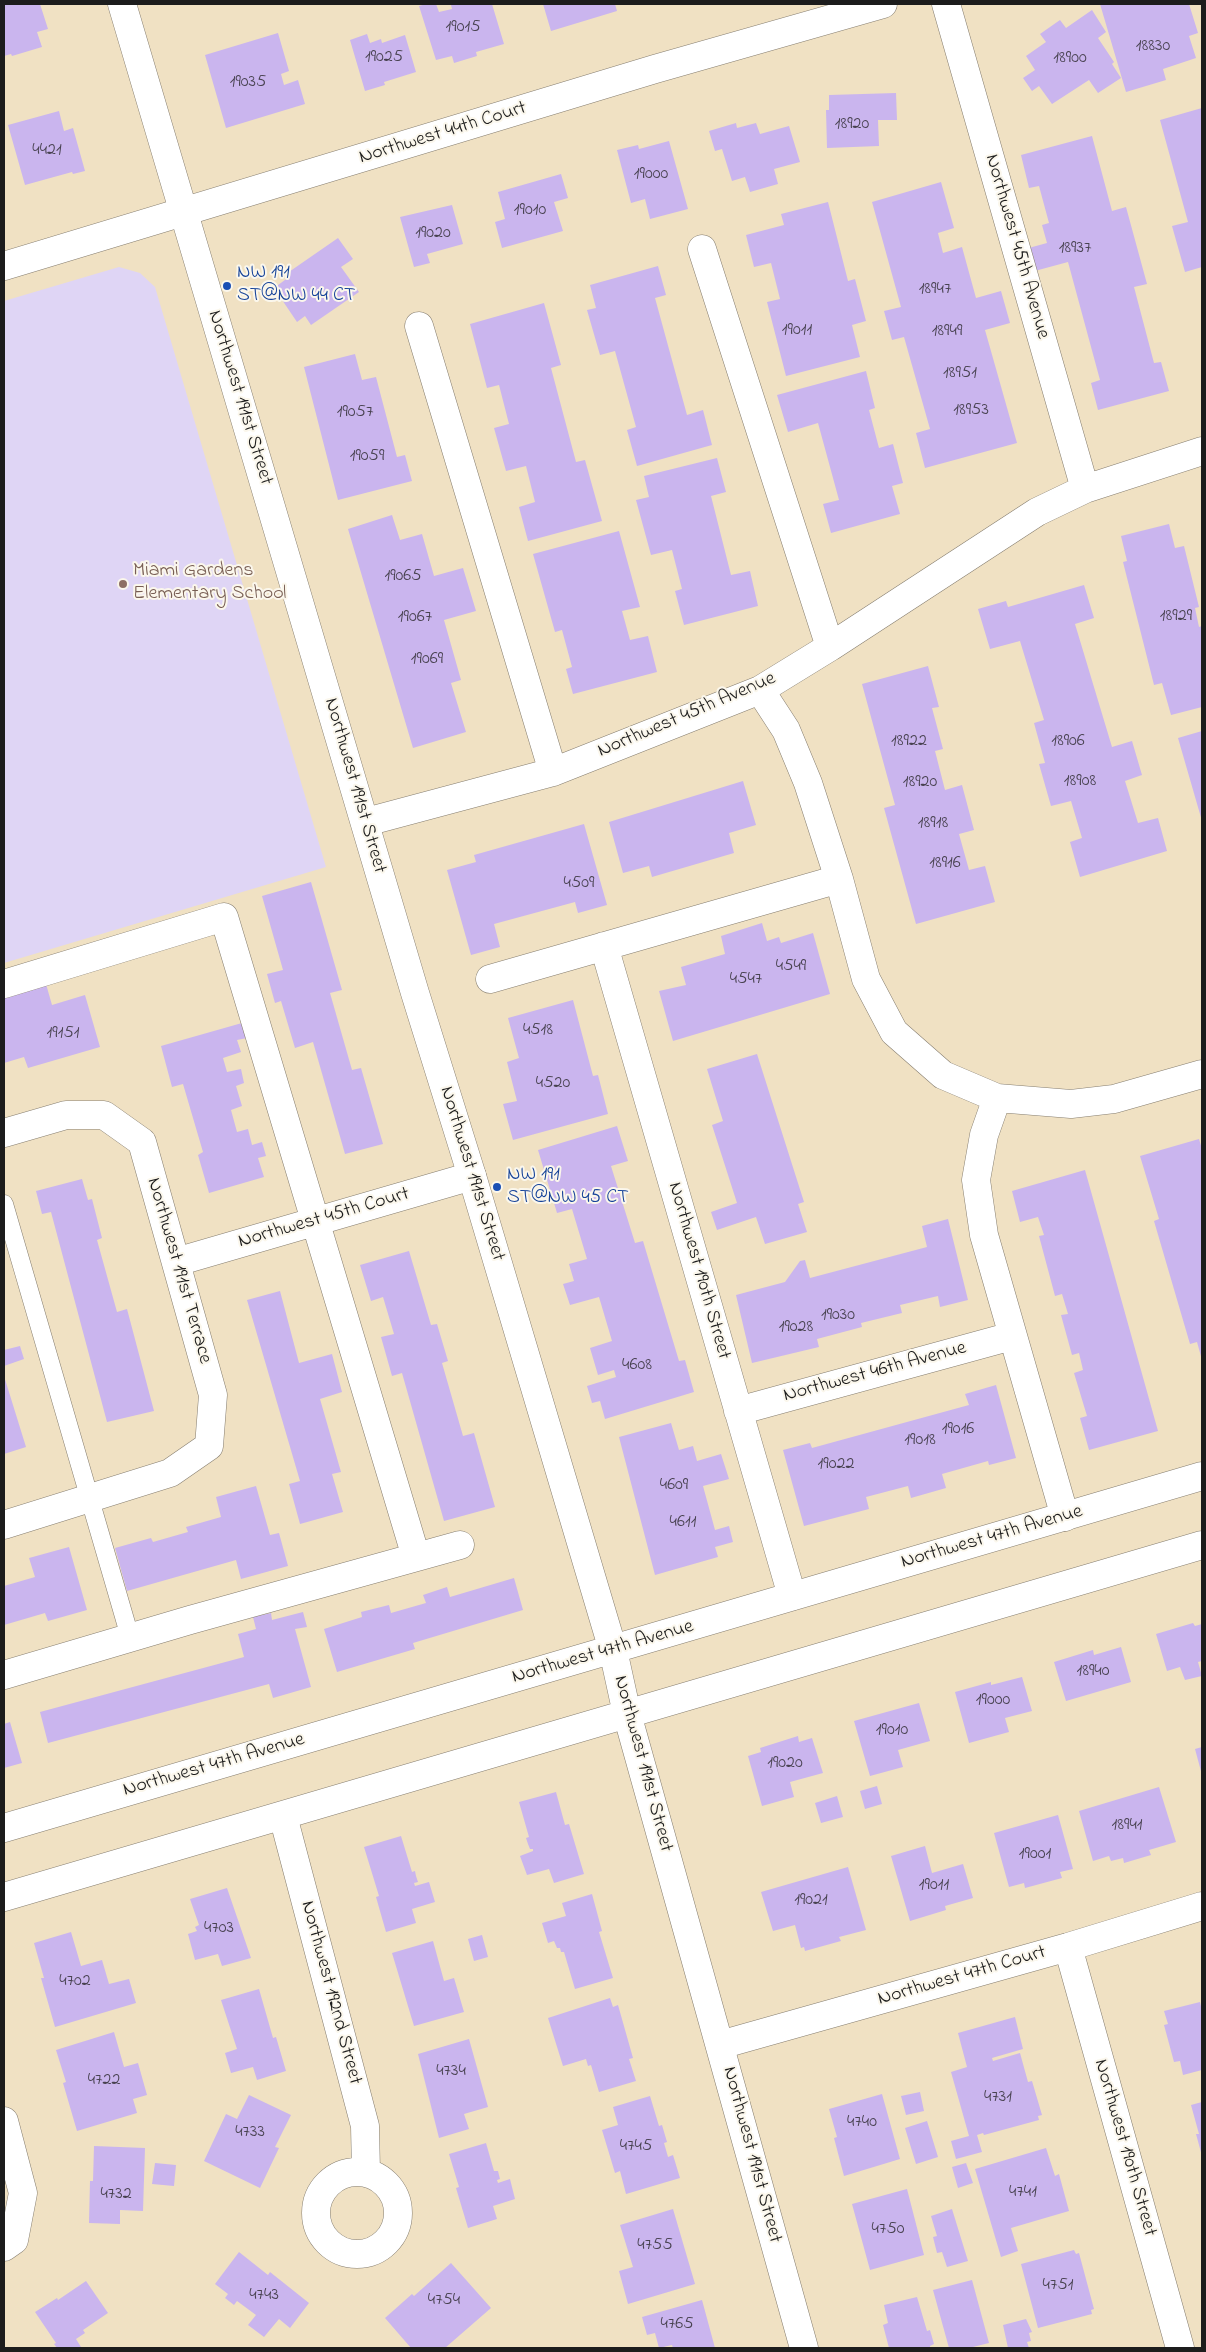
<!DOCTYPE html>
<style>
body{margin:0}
#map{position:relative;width:1206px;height:2352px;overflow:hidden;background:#f0e1c3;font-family:"Indie Flower",sans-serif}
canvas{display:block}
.frame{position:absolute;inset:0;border:5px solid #1c1c1c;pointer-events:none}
</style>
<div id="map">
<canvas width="1206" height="2352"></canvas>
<div class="frame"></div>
</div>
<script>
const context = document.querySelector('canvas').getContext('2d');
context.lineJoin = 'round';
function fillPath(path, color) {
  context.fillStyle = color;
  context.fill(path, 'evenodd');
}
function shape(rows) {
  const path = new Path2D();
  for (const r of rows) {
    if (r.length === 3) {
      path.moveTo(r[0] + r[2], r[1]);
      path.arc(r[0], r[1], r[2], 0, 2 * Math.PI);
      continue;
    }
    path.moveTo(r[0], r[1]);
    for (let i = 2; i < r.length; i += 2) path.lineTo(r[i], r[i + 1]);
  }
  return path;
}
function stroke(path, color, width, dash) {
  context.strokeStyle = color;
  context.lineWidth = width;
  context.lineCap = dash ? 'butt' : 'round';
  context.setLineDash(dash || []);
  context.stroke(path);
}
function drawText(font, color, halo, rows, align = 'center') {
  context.font = font + ' "Indie Flower",sans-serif';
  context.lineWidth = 4;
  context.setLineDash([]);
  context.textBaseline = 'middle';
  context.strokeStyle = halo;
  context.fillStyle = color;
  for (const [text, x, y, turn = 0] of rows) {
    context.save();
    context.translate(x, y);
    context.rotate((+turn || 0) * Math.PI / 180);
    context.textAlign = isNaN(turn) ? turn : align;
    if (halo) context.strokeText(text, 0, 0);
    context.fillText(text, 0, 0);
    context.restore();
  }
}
fillPath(shape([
 [119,267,140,273,155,287,326,867,4,963,4,301]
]), '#dfd5f5');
fillPath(shape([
 [4,4,40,4,48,29,37,32,42,47,12,56,11,54,4,56],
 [426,4,436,4,439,12,452,9,451,5,457,4,492,4,504,44,476,52,477,56,454,63,452,56,436,60,419,6],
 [543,4,615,4,617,11,551,31],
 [1100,4,1189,4,1198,33,1189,36,1196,58,1163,69,1166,80,1126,92],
 [1092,10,1106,32,1098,38,1114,62,1112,64,1121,78,1098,93,1089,80,1052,104,1039,86,1032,91,1023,78,1035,70,1026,56,1046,42,1040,34,1060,20,1066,28],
 [278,33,289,71,281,74,284,85,298,80,305,104,226,128,205,55],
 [367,34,370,43,381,39,382,43,405,35,416,72,384,82,385,85,365,91,350,40],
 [896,93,897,120,878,120,879,146,827,148,826,110,829,110,829,95],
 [1202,108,1202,267,1185,272,1172,226,1188,222,1160,120],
 [59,111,64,131,73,128,85,171,73,174,72,172,25,185,8,125],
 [736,123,737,128,756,123,760,134,789,126,800,162,774,169,778,184,750,192,745,177,732,181,722,149,715,151,709,131],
 [1092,136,1112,211,1126,207,1147,284,1134,287,1154,363,1161,362,1169,391,1098,410,1091,383,1100,380,1068,262,1031,272,1025,249,1047,243,1042,225,1049,223,1039,186,1029,188,1021,155],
 [669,141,688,209,650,219,645,199,631,203,617,150,638,145,639,149],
 [561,174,568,198,554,202,563,231,502,248,495,222,505,219,498,192],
 [941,182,954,228,938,233,943,253,962,247,976,298,1001,291,1010,323,985,330,1017,443,925,468,916,433,930,429,904,337,892,340,884,311,901,307,872,202],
 [828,202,848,281,855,279,866,321,852,325,860,357,786,376,767,302,780,299,771,263,754,267,746,235,784,225,781,214],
 [452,205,463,244,427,254,430,263,414,267,400,217],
 [338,238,353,259,341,267,359,292,311,325,305,316,297,322,274,288,289,277,286,274],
 [658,266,666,295,655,298,687,415,703,410,712,445,637,466,627,430,636,427,615,351,600,355,587,310,596,308,590,285],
 [544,303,561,365,551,368,576,462,585,460,602,521,528,541,519,507,535,502,526,466,506,471,494,428,509,424,499,385,487,388,470,324],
 [355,354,362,380,376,377,397,457,405,455,412,481,338,500,304,367],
 [866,371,875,408,869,410,879,448,893,444,903,483,892,486,900,514,831,533,823,504,839,500,818,423,788,432,777,395],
 [717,458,726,492,711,496,731,575,750,571,758,606,684,625,675,591,682,589,672,550,651,555,636,500,649,497,644,476],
 [392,515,400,540,422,534,434,576,463,568,476,611,444,620,461,680,451,683,466,732,413,748,348,529],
 [1169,524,1175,548,1184,546,1199,607,1195,608,1199,627,1202,626,1202,707,1171,715,1162,683,1154,685,1123,562,1127,561,1121,536],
 [619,531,640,607,622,611,630,640,648,636,657,672,573,694,566,669,572,667,562,630,555,632,533,554],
 [1084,585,1094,618,1075,624,1112,747,1132,741,1142,775,1125,781,1138,823,1158,818,1167,851,1080,877,1070,842,1082,838,1071,801,1051,806,1039,764,1045,763,1034,723,1044,720,1020,641,990,649,978,609,1006,601,1008,607],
 [928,666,939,707,932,708,943,749,935,751,945,790,962,785,974,830,959,834,969,870,985,866,995,902,916,924,884,808,895,805,862,684],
 [1202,731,1202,821,1178,738],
 [743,781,756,825,729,833,734,853,652,877,649,866,623,873,609,822],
 [584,824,607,905,578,913,575,902,494,924,500,947,471,955,447,870,476,862,474,855],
 [311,882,342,990,330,993,352,1070,361,1068,383,1144,345,1154,313,1042,295,1048,281,1001,275,1003,267,974,283,970,262,896],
 [762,923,767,941,779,937,781,943,813,933,830,994,673,1041,659,991,686,985,681,967,725,954,721,936],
 [46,984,52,1005,85,995,100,1047,28,1068,24,1057,4,1063,4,996],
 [573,1000,593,1076,598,1075,608,1114,513,1140,503,1104,517,1101,507,1062,519,1058,508,1018],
 [242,1023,247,1038,237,1040,241,1052,223,1058,227,1072,241,1069,244,1083,236,1086,242,1106,231,1110,237,1132,248,1129,252,1145,262,1142,266,1156,258,1158,264,1177,209,1193,198,1155,203,1152,183,1084,172,1087,161,1046],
 [757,1054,804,1202,798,1204,807,1232,765,1244,756,1217,717,1230,711,1212,737,1203,712,1125,723,1121,707,1069],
 [617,1126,628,1161,611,1166,635,1243,643,1241,679,1361,685,1360,694,1392,605,1419,600,1401,592,1403,587,1386,616,1377,614,1370,598,1375,590,1348,612,1341,599,1297,570,1305,563,1284,574,1281,569,1264,587,1259,572,1209,557,1213,538,1150],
 [1199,1139,1202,1149,1202,1360,1197,1342,1190,1344,1154,1221,1159,1219,1140,1156],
 [1085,1170,1158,1431,1089,1450,1080,1418,1087,1416,1074,1373,1083,1370,1079,1353,1072,1355,1061,1315,1068,1314,1062,1294,1055,1296,1039,1236,1044,1235,1038,1217,1020,1222,1012,1191],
 [82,1179,88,1200,92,1199,102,1238,97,1240,117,1312,127,1309,154,1411,107,1422,51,1212,42,1214,36,1191],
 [948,1219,968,1300,940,1307,938,1296,900,1305,902,1313,861,1323,862,1327,817,1339,819,1347,752,1363,736,1295,785,1282,800,1261,805,1260,810,1278,927,1247,922,1226],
 [409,1251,431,1325,437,1324,448,1361,442,1363,463,1436,474,1433,495,1507,444,1521,402,1373,392,1376,381,1337,394,1334,383,1297,371,1301,360,1265],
 [280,1291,299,1363,332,1354,342,1392,320,1399,341,1472,332,1474,343,1512,300,1524,289,1484,300,1481,247,1300],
 [20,1346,24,1359,4,1366,4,1350],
 [4,1376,26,1447,4,1454],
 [996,1385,1016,1458,989,1465,988,1461,942,1474,946,1488,911,1498,908,1486,866,1497,869,1509,804,1526,783,1450,810,1443,812,1448,969,1405,965,1394],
 [671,1423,679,1450,693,1446,697,1461,721,1454,729,1479,703,1486,715,1530,729,1526,733,1542,715,1547,718,1557,655,1575,619,1437],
 [256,1486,270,1535,279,1533,288,1566,241,1579,236,1560,127,1591,115,1548,151,1538,153,1542,188,1532,186,1527,221,1517,216,1497],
 [69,1547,87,1610,48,1621,45,1613,4,1625,4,1586,35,1577,29,1558],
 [514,1578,523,1610,413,1643,415,1649,337,1672,324,1629,362,1617,361,1612,389,1605,391,1613,426,1603,423,1595,447,1587,450,1597],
 [303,1612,307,1627,295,1629,311,1687,273,1698,269,1684,48,1743,40,1712,244,1657,238,1634,256,1629,253,1617,271,1613,272,1620],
 [1193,1623,1195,1626,1202,1624,1202,1661,1198,1662,1202,1676,1185,1680,1180,1667,1167,1671,1156,1634],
 [1121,1647,1131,1682,1066,1701,1054,1662,1093,1650,1094,1655],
 [1022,1677,1032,1711,1005,1718,1009,1732,969,1743,955,1692,991,1682,991,1685],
 [919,1703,930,1741,898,1750,903,1767,870,1776,854,1721],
 [10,1722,22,1763,4,1768,4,1724],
 [798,1736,799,1742,812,1738,823,1773,790,1782,794,1797,762,1806,748,1756,761,1752,760,1748],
 [1202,1747,1202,1775,1195,1749],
 [877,1786,882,1804,865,1809,860,1791],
 [1159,1787,1176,1842,1149,1850,1151,1855,1124,1863,1123,1858,1111,1861,1109,1856,1093,1861,1079,1811],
 [556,1792,565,1825,569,1824,584,1874,554,1883,549,1869,527,1875,520,1856,533,1851,533,1849,530,1849,528,1844,526,1838,529,1837,519,1802],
 [837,1796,843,1817,821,1823,815,1803],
 [1058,1815,1073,1869,1060,1872,1062,1878,1025,1888,1024,1883,1009,1887,994,1833],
 [401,1836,412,1872,415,1871,416,1876,418,1882,414,1883,415,1886,429,1882,435,1902,412,1909,416,1923,386,1932,376,1897,379,1896,364,1847],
 [925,1846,932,1873,963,1864,973,1898,945,1906,946,1910,910,1921,891,1856],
 [848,1867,866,1930,839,1937,841,1941,805,1951,804,1947,801,1948,795,1925,773,1931,761,1892],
 [227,1888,251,1958,222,1966,218,1954,195,1960,188,1934,197,1931,195,1927,199,1925,190,1899],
 [592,1894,602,1931,599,1932,613,1978,575,1989,564,1952,561,1952,560,1948,557,1948,554,1941,548,1943,542,1923,566,1916,562,1903],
 [71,1932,81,1966,102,1960,109,1984,129,1979,136,2003,55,2027,41,1978,44,1978,34,1943],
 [482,1935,488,1957,474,1961,468,1939],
 [433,1941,444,1981,454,1978,464,2012,414,2026,392,1953],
 [259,1989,273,2038,276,2037,286,2071,257,2080,253,2067,231,2073,225,2053,237,2049,221,2000],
 [610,1998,613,2007,618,2005,633,2058,629,2059,636,2081,599,2092,591,2065,588,2066,586,2059,563,2066,548,2018],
 [1200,2002,1202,2011,1202,2070,1183,2075,1180,2061,1174,2062,1164,2025,1168,2024,1164,2011],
 [1015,2017,1023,2049,992,2058,993,2061,1020,2053,1028,2082,1032,2081,1042,2115,1038,2116,1039,2120,984,2135,983,2133,977,2135,982,2152,956,2159,951,2141,969,2136,951,2072,967,2067,958,2033],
 [114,2032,124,2067,138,2063,147,2095,133,2099,137,2113,77,2131,63,2083,66,2082,56,2050],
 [469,2039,488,2107,464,2114,469,2129,439,2138,418,2054],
 [920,2092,924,2111,906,2115,901,2096],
 [882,2094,900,2159,844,2176,834,2138,837,2137,829,2109],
 [249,2095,291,2115,275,2147,279,2148,260,2188,204,2161,226,2114,237,2119],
 [650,2096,659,2126,662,2125,667,2142,664,2143,668,2157,673,2155,680,2178,626,2194,620,2171,615,2173,602,2130,618,2125,613,2107],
 [1202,2102,1202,2156,1196,2134,1199,2134,1191,2105],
 [927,2121,938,2157,916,2164,905,2128],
 [486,2143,494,2171,498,2171,500,2179,497,2180,498,2183,510,2179,515,2199,493,2206,497,2219,468,2228,456,2188,459,2187,449,2154],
 [94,2146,145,2148,143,2211,120,2210,120,2224,89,2223,90,2181,93,2181],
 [1046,2148,1055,2176,1059,2174,1069,2211,1011,2228,1018,2251,1001,2257,975,2169],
 [155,2163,176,2165,174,2186,152,2184],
 [966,2163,973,2183,958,2188,952,2167],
 [907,2189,924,2255,870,2270,852,2204],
 [673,2209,695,2284,628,2304,619,2271,633,2267,620,2225],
 [952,2209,968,2261,947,2267,942,2252,937,2253,933,2237,937,2236,931,2216],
 [1074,2250,1076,2254,1079,2253,1094,2309,1091,2310,1092,2314,1038,2328,1021,2264],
 [239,2252,268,2275,270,2272,309,2303,290,2328,279,2319,264,2337,248,2325,256,2315,237,2301,234,2305,225,2298,228,2294,215,2284],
 [451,2263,491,2308,445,2348,411,2348,385,2318,412,2294,414,2296],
 [972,2280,989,2343,969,2348,949,2348,933,2290],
 [86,2281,108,2313,83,2330,85,2333,76,2339,81,2347,80,2348,57,2348,54,2344,56,2343,35,2312,57,2298,58,2300],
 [917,2297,927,2331,930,2330,934,2344,930,2346,930,2348,889,2348,883,2325,888,2323,884,2305],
 [702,2300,715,2348,673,2348,672,2345,659,2348,655,2333,647,2335,642,2317],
 [1026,2319,1032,2332,1029,2333,1031,2341,1027,2342,1029,2348,1008,2348,1003,2325]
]), '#cab5ee');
const lane = shape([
 [4,1204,130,1637]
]);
const street = shape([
 [946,4,1085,489],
 [702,249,830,647],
 [4,266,655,69,883,4],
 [419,326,553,772],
 [760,690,786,730,808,783,839,879,866,979,894,1032,943,1075,997,1098,1071,1104,1114,1099,1202,1074],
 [366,822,553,772,760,690,830,647,1037,512,1085,489,1202,451],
 [604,946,792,1596],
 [490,979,839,879],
 [4,984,224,917,416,1557],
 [997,1098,984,1135,976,1180,984,1235,1065,1517],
 [4,1133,66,1115,104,1115,142,1142,213,1395,209,1446,170,1473,4,1525],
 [176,1262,472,1176],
 [738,1411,1012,1336],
 [4,1675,190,1620,460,1545],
 [283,1816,365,2126,366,2172],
 [1068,1947,1180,2348],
 [720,2045,1068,1947,1202,1906],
 [4,2121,23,2193,14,2240,4,2247],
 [357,2213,41]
]);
const secondary = shape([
 [122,4,415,993,472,1176,613,1650,627,1714,804,2348],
 [4,1828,1202,1476],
 [4,1897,1202,1545]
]);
stroke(lane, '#867e70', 19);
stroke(street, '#867e70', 29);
stroke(secondary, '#867e70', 29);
stroke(lane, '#fff', 18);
stroke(street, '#fff', 28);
stroke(secondary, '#fff', 28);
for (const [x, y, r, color] of [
 [227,286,5,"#1a4fb4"],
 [123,584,5,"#8d6e63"],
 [497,1187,5,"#1a4fb4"]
]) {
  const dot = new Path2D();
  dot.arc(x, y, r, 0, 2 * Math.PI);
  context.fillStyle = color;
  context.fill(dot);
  stroke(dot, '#fbf7ec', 2);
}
drawText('18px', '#484250', null, [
 ["19015",463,28],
 ["18830",1153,47],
 ["19025",384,58],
 ["18900",1070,59],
 ["19035",248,83],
 ["18920",852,125],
 ["4421",47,151],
 ["19000",651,175],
 ["19010",530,211],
 ["19020",433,234],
 ["18937",1075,249],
 ["18947",935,290],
 ["19011",797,331],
 ["18949",947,332],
 ["18951",960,374],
 ["18953",971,411],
 ["19057",355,413],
 ["19059",367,457],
 ["19065",403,577],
 ["18929",1176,617],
 ["19067",415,618],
 ["19069",427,660],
 ["18922",909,742],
 ["18906",1068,742],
 ["18908",1080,782],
 ["18920",920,783],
 ["18918",933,824],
 ["18916",945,864],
 ["4509",579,884],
 ["4549",791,967],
 ["4547",746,980],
 ["4518",538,1031],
 ["19151",63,1034],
 ["4520",553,1084],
 ["19030",838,1316],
 ["19028",796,1328],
 ["4608",637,1366],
 ["19016",958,1430],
 ["19018",920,1441],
 ["19022",836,1465],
 ["4609",674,1486],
 ["4611",683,1523],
 ["18940",1093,1672],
 ["19000",993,1701],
 ["19010",892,1731],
 ["19020",785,1764],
 ["18941",1127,1826],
 ["19001",1035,1855],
 ["19011",934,1886],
 ["19021",811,1901],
 ["4703",219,1929],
 ["4702",75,1982],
 ["4734",451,2072],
 ["4722",104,2081],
 ["4731",998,2098],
 ["4740",862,2123],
 ["4733",250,2133],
 ["4745",636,2147],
 ["4741",1023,2193],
 ["4732",116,2195],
 ["4750",888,2230],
 ["4755",655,2246],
 ["4751",1058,2286],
 ["4743",264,2296],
 ["4754",444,2301],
 ["4765",677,2325]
]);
drawText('20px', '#1c1c1c', '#fbf7ec', [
 ["Northwest 44th Court",443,134,-17],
 ["Northwest 45th Avenue",1016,247,74],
 ["Northwest 191st Street",239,398,73],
 ["Northwest 45th Avenue",687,716,-23],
 ["Northwest 191st Street",354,786,74],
 ["Northwest 191st Street",471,1174,73],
 ["Northwest 45th Court",324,1219,-16],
 ["Northwest 191st Terrace",178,1271,74],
 ["Northwest 190th Street",698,1271,74],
 ["Northwest 46th Avenue",875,1373,-15],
 ["Northwest 47th Avenue",992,1538,-16],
 ["Northwest 47th Avenue",603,1653,-16],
 ["Northwest 191st Street",642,1764,75],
 ["Northwest 47th Avenue",214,1766,-16],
 ["Northwest 47th Court",962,1977,-16],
 ["Northwest 192nd Street",330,1993,75],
 ["Northwest 190th Street",1124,2148,74],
 ["Northwest 191st Street",751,2155,75]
]);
drawText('20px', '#164399', '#fbf7ec', [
 ["NW 191",237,274],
 ["ST@NW 44 CT",237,297],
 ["NW 191",507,1176],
 ["ST@NW 45 CT",507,1199]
], 'left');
drawText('20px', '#785e54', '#fbf7ec', [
 ["Miami Gardens",133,572],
 ["Elementary School",133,595]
], 'left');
</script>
